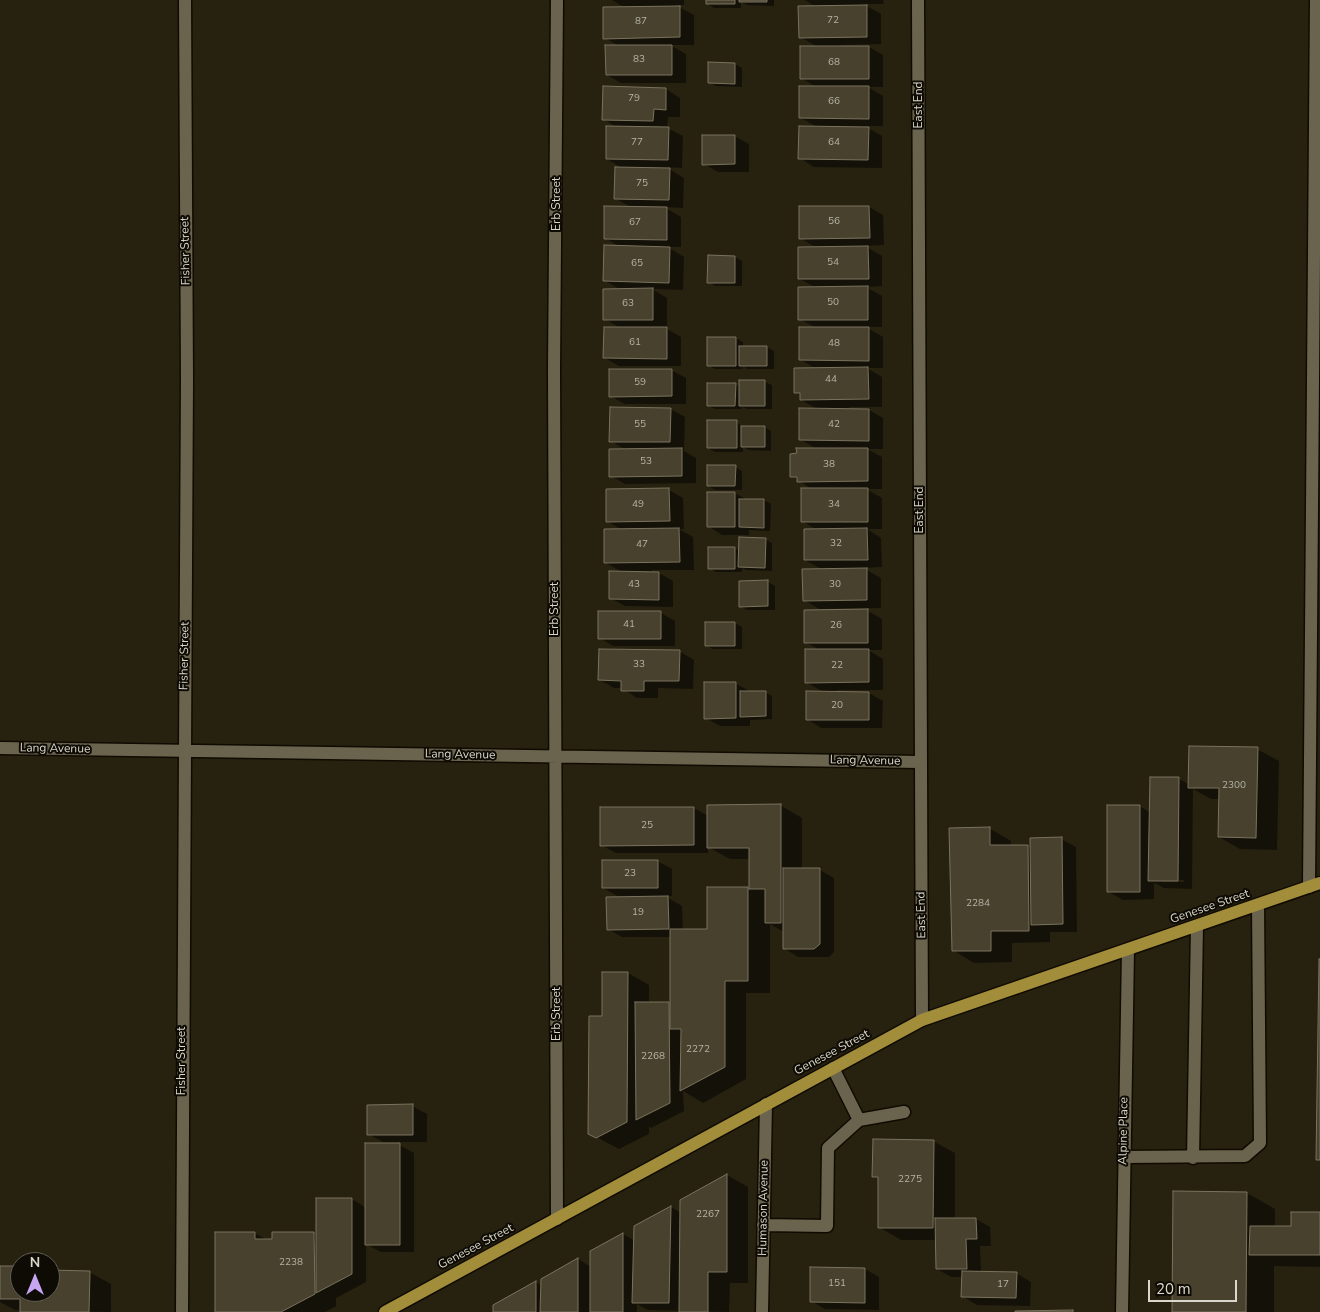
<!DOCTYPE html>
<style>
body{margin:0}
#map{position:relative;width:1320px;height:1312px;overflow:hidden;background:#27210f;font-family:"Nunito Sans",sans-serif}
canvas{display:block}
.north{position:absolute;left:10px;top:1252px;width:50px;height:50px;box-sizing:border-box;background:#0e0b04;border:1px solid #605d54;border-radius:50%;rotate:0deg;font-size:14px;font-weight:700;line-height:20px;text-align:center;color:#dad7cb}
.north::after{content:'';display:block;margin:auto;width:18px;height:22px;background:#c6a6f0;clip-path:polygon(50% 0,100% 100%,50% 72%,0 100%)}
.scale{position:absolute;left:1148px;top:1280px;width:89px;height:22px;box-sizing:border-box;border:2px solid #dad7cb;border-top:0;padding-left:6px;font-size:15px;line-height:18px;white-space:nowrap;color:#dad7cb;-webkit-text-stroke:4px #0e0b04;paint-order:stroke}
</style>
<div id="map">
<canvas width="1320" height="1312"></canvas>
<div class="north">N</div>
<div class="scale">20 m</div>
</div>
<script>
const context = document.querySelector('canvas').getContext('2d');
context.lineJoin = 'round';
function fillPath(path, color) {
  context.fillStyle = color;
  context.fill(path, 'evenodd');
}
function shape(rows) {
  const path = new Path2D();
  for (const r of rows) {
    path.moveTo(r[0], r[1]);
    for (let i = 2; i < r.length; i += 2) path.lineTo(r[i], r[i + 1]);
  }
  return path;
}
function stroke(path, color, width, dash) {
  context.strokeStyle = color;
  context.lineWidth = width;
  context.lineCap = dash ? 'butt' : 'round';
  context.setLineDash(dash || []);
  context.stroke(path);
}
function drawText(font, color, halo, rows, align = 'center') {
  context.font = font + ' "Nunito Sans",sans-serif';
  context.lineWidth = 4;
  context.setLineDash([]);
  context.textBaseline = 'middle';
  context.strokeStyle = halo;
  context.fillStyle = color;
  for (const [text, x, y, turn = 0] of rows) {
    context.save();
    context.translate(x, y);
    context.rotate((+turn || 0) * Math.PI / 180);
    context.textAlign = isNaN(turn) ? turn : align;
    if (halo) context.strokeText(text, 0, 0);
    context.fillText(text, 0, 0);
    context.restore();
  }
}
fillPath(shape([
 [612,0,684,0,684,5,675,5,694,15,694,45,670,45,686,54,686,83,621,83,607,75,619,46,605,38,625,8],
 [708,0,774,0,774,6,747,5,741,2,741,8,714,8,708,4],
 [805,0,883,0,884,4,863,4,881,14,881,44,841,45,841,47,869,47,883,55,883,87,868,87,883,96,883,126,865,126,882,136,882,168,814,167,800,158,817,127,801,118,816,87,801,78,818,47,800,37,816,7],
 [709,63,735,64,742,68,742,87,716,86,709,82],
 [666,89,680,98,680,117,668,117,667,128,683,136,682,168,666,167,684,178,683,208,664,207,681,217,681,247,668,247,684,257,683,290,652,289,667,298,667,329,681,337,681,366,619,366,605,358,620,328,605,319,621,290,604,280,620,247,605,238,632,208,615,198,624,169,607,159,618,128,603,119],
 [734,136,749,144,749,172,718,172,704,164],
 [869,207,883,215,884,245,865,246,882,256,882,286,866,287,882,296,882,327,866,327,883,337,883,368,867,368,882,377,882,407,849,407,849,410,869,410,883,418,883,449,867,449,882,457,882,489,866,489,882,498,882,529,867,529,881,538,882,567,863,568,881,578,881,608,821,609,821,610,804,600,823,570,805,560,817,530,802,521,813,490,792,476,817,449,801,440,819,410,801,400,801,395,795,392,816,369,800,359,816,328,800,319,816,288,800,279,817,248,800,238],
 [709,257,735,257,742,261,742,286,715,286,709,282],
 [708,338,736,338,743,342,743,347,767,347,774,351,774,369,747,369,743,366,743,369,715,369,708,365],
 [671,370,686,378,686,404,625,404,610,396],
 [765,382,772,385,772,409,747,409,742,407,742,409,715,409,708,406,735,384,740,387],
 [670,409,685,417,684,451,696,458,696,483,625,484,611,476,626,450,611,441],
 [736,422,743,427,765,427,771,431,771,451,749,450,743,447,743,452,715,452,708,448],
 [735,467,742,471,742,490,715,490,708,486],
 [669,490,683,498,684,529,679,529,693,537,694,570,652,570,652,573,659,573,673,581,673,607,625,606,610,598,622,572,606,563,622,530,607,521],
 [735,493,747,500,764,500,771,504,770,531,749,530,749,535,722,535,708,526],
 [765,539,772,543,772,571,746,570,742,568,742,572,716,572,709,568,709,548,735,548,740,551],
 [768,582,775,586,775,610,747,610,741,606],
 [868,611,882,619,882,650,868,650,883,659,883,690,837,690,837,693,869,693,883,701,882,728,821,728,807,719,825,693,806,682,820,650,805,642],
 [661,613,675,621,675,646,614,646,599,638],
 [706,623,735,623,742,627,742,649,713,649,706,645],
 [679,651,694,660,693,689,658,688,658,698,637,698,622,688,614,688,600,680],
 [735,683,751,692,765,692,772,696,772,719,750,720,750,726,720,726,706,718],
 [1257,749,1279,761,1277,850,1240,849,1219,837,1220,799,1211,799,1193,789,1192,889,1164,888,1154,883,1154,899,1123,900,1109,892,1139,806,1150,812,1179,779,1190,785],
 [1162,880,1184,880,1184,882,1162,882],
 [780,805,802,818,802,870,820,870,834,878,834,952,829,957,798,957,784,948,784,932,770,924,770,993,746,993,746,1079,703,1103,683,1091,684,1111,651,1128,649,1126,649,1134,619,1149,589,1133,603,1017,628,973,649,985,649,1004,671,1005,671,937,622,937,608,929,621,898,603,888,657,861,672,869,672,896,665,896,682,906,683,930,709,930,709,889,750,890,750,859,730,859,708,847,708,853,616,853,601,845,694,808,708,816],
 [989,828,1011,841,1011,846,1027,846,1032,849,1061,839,1076,847,1077,932,1050,932,1050,942,1012,943,1012,962,974,963,953,950],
 [412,1106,427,1114,427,1142,383,1142,368,1134],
 [933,1141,955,1153,955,1219,976,1219,990,1227,991,1246,980,1246,981,1273,1016,1273,1031,1282,1030,1306,977,1305,962,1296,963,1277,951,1277,937,1269,937,1240,901,1240,879,1227,879,1179,874,1176],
 [399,1145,414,1153,414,1252,381,1252,366,1244,366,1282,336,1298,336,1306,325,1312,217,1312,255,1233,267,1240,273,1240,273,1233,317,1235,352,1199,366,1208],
 [727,1175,748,1187,748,1283,730,1283,729,1312,648,1310,637,1304,637,1312,494,1312,494,1306,536,1282,542,1286,542,1279,578,1259,591,1267,623,1234,635,1241,671,1207,681,1213,682,1201],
 [1247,1193,1275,1209,1275,1227,1292,1227,1320,1213,1320,1267,1274,1266,1274,1312,1173,1312],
 [0,1267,20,1268,20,1292,50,1292,50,1272,89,1272,111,1284,111,1312,15,1310,0,1302],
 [865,1269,879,1277,879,1310,825,1309,811,1301]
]), '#0007');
const building = shape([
 [706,0,735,0,735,4,706,4,706,0],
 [739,0,767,0,767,2,739,2,739,0],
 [867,5,867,37,799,38,798,6,867,5],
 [680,6,680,37,603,39,603,7,680,6],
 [605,45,672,45,672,75,606,75,605,45],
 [800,46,869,46,869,79,800,79,800,46],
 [708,62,735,63,735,84,708,83,708,62],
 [603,86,666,88,666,110,654,109,653,121,602,120,603,86],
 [799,86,869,86,869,119,799,118,799,86],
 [606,126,669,127,668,160,606,159,606,126],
 [799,126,869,127,868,160,798,159,799,126],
 [702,135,735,135,735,164,702,165,702,135],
 [615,167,670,168,669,200,614,199,615,167],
 [604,206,667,207,667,240,604,239,604,206],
 [799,206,869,206,870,238,799,239,799,206],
 [604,245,670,247,669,283,603,281,604,245],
 [868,246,869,279,798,279,798,247,868,246],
 [708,255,735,256,735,283,707,283,708,255],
 [868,286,868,320,798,320,798,287,868,286],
 [653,288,653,320,603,320,603,289,653,288],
 [604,327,667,327,667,359,603,358,604,327],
 [799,327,869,327,869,361,799,360,799,327],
 [707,337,736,337,736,366,707,366,707,337],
 [739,346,767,346,767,366,739,366,739,346],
 [868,367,869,399,800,400,800,393,794,393,794,368,868,367],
 [609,369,672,369,672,396,609,397,609,369],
 [739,380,765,380,765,406,739,406,739,380],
 [707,383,736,383,735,406,707,406,707,383],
 [610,407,671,408,670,442,609,442,610,407],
 [799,408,869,409,869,441,799,440,799,408],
 [707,420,737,420,737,448,707,448,707,420],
 [741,426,765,426,765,447,741,447,741,426],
 [682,448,682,476,609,477,609,449,682,448],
 [796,448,868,448,868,481,797,482,797,477,790,477,790,454,797,453,796,448],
 [707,465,736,465,735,486,707,486,707,465],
 [669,488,670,521,606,522,606,489,669,488],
 [801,488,868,488,868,522,801,522,801,488],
 [707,492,735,492,735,527,707,527,707,492],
 [739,499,764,499,764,528,739,527,739,499],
 [679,528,680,562,604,563,604,529,679,528],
 [867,528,868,560,804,560,804,529,867,528],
 [739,537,766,538,765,568,738,567,739,537],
 [708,547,735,547,735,569,708,569,708,547],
 [867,568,867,600,803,601,802,569,867,568],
 [609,571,659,572,659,600,609,599,609,571],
 [768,580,768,606,739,607,739,581,768,580],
 [868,609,868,643,804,643,804,610,868,609],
 [598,611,661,611,661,639,598,639,598,611],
 [705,622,735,622,735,646,705,646,705,622],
 [599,649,680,650,679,681,644,681,644,691,621,691,621,681,598,680,599,649],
 [805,649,869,649,869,682,805,683,805,649],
 [704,682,736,682,736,718,704,719,704,682],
 [740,691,766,691,766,716,740,717,740,691],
 [806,691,869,692,869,720,806,720,806,691],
 [1189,746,1258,747,1256,838,1218,837,1219,788,1188,788,1189,746],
 [1150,777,1179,777,1178,881,1148,881,1150,777],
 [781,804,781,923,765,923,765,889,749,889,749,848,707,848,707,805,781,804],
 [1107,805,1140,805,1140,892,1107,892,1107,805],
 [600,807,694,807,694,845,600,846,600,807],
 [990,827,990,845,1028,845,1029,931,991,931,991,951,952,951,949,828,990,827],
 [1062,837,1063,924,1031,925,1030,838,1062,837],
 [602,860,658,860,658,888,602,888,602,860],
 [783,868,820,868,820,944,814,949,783,949,783,868],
 [707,887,748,887,748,981,725,981,725,1067,680,1091,681,1029,670,1029,670,929,707,929,707,887],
 [668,896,669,929,607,930,606,897,668,896],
 [1319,959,1320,959,1320,1160,1316,1160,1319,959],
 [602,972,628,972,627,1122,596,1138,588,1134,589,1016,602,1016,602,972],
 [635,1002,669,1002,670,1103,636,1120,635,1002],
 [413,1104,413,1135,367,1135,367,1105,413,1104],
 [873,1139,934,1140,933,1228,878,1228,878,1177,872,1177,873,1139],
 [365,1143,400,1143,400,1245,365,1245,365,1143],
 [727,1174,727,1272,708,1272,708,1312,679,1312,680,1200,727,1174],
 [1173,1191,1247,1192,1246,1312,1172,1312,1173,1191],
 [316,1198,352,1198,352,1274,316,1293,316,1198],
 [671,1206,669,1303,632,1303,634,1226,671,1206],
 [1291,1212,1320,1212,1320,1255,1249,1255,1250,1226,1291,1226,1291,1212],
 [935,1218,976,1218,977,1239,966,1239,967,1269,936,1269,935,1218],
 [215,1232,255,1232,255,1239,272,1239,272,1232,314,1232,315,1294,281,1312,215,1312,215,1232],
 [623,1233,623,1312,590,1312,590,1251,623,1233],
 [578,1258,578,1312,540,1312,541,1279,578,1258],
 [0,1266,20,1266,20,1292,50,1292,50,1270,90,1271,89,1312,20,1312,20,1299,0,1299,0,1266],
 [810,1267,865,1268,865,1303,810,1302,810,1267],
 [962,1271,1017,1272,1016,1298,961,1297,962,1271],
 [536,1281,536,1312,493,1312,493,1305,536,1281],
 [1073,1310,1073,1312,1015,1312,1015,1311,1073,1310]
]);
fillPath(building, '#47412d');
stroke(building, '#7a735e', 1);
const minor = shape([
 [557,0,554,368,557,1219],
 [918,0,922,1020],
 [0,748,920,762],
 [1309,887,1316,0],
 [833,1068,859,1120],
 [1124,1157,1245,1156,1260,1143,1258,905],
 [1193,1158,1197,926],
 [763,1225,827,1226,828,1148,859,1120,904,1112],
 [182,1312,187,379,185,0],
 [762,1312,766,1104],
 [1122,1312,1128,950]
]);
const major = shape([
 [385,1312,922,1020,1320,883]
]);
stroke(minor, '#100b00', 15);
stroke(major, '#100b00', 15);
stroke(minor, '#6a644f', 12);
stroke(major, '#a28d3b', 12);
drawText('10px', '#b5b2a4', null, [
 ["72",833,21],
 ["87",641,22],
 ["83",639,60],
 ["68",834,63],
 ["79",634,99],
 ["66",834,102],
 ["77",637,143],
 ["64",834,143],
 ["75",642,184],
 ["56",834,222],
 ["67",635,223],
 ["54",833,263],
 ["65",637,264],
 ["50",833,303],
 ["63",628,304],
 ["61",635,343],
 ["48",834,344],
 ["44",831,380],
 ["59",640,383],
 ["55",640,425],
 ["42",834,425],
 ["53",646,462],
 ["38",829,465],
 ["49",638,505],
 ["34",834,505],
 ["32",836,544],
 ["47",642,545],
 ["43",634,585],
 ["30",835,585],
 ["41",629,625],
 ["26",836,626],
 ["33",639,665],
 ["22",837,666],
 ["20",837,706],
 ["2300",1234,786],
 ["25",647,826],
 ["23",630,874],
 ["2284",978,904],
 ["19",638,913],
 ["2272",698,1050],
 ["2268",653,1057],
 ["2275",910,1180],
 ["2267",708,1215],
 ["2238",291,1263],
 ["151",837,1284],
 ["17",1003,1285]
]);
drawText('12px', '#dad7cb', '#0e0b04', [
 ["East End",919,105,-90],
 ["Erb Street",557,204,-90],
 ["Fisher Street",186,251,-91],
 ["East End",920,510,-90],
 ["Erb Street",555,609,-90],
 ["Fisher Street",185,656,-89],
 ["Lang Avenue",55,749,1],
 ["Lang Avenue",460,755,1],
 ["Lang Avenue",865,761,1],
 ["Genesee Street",1210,907,-19],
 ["East End",922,915,-91],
 ["Erb Street",557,1014,-90],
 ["Genesee Street",832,1053,-28],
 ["Fisher Street",182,1061,-90],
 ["Alpine Place",1124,1131,-89],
 ["Humason Avenue",764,1208,-89],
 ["Genesee Street",476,1247,-28]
]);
</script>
